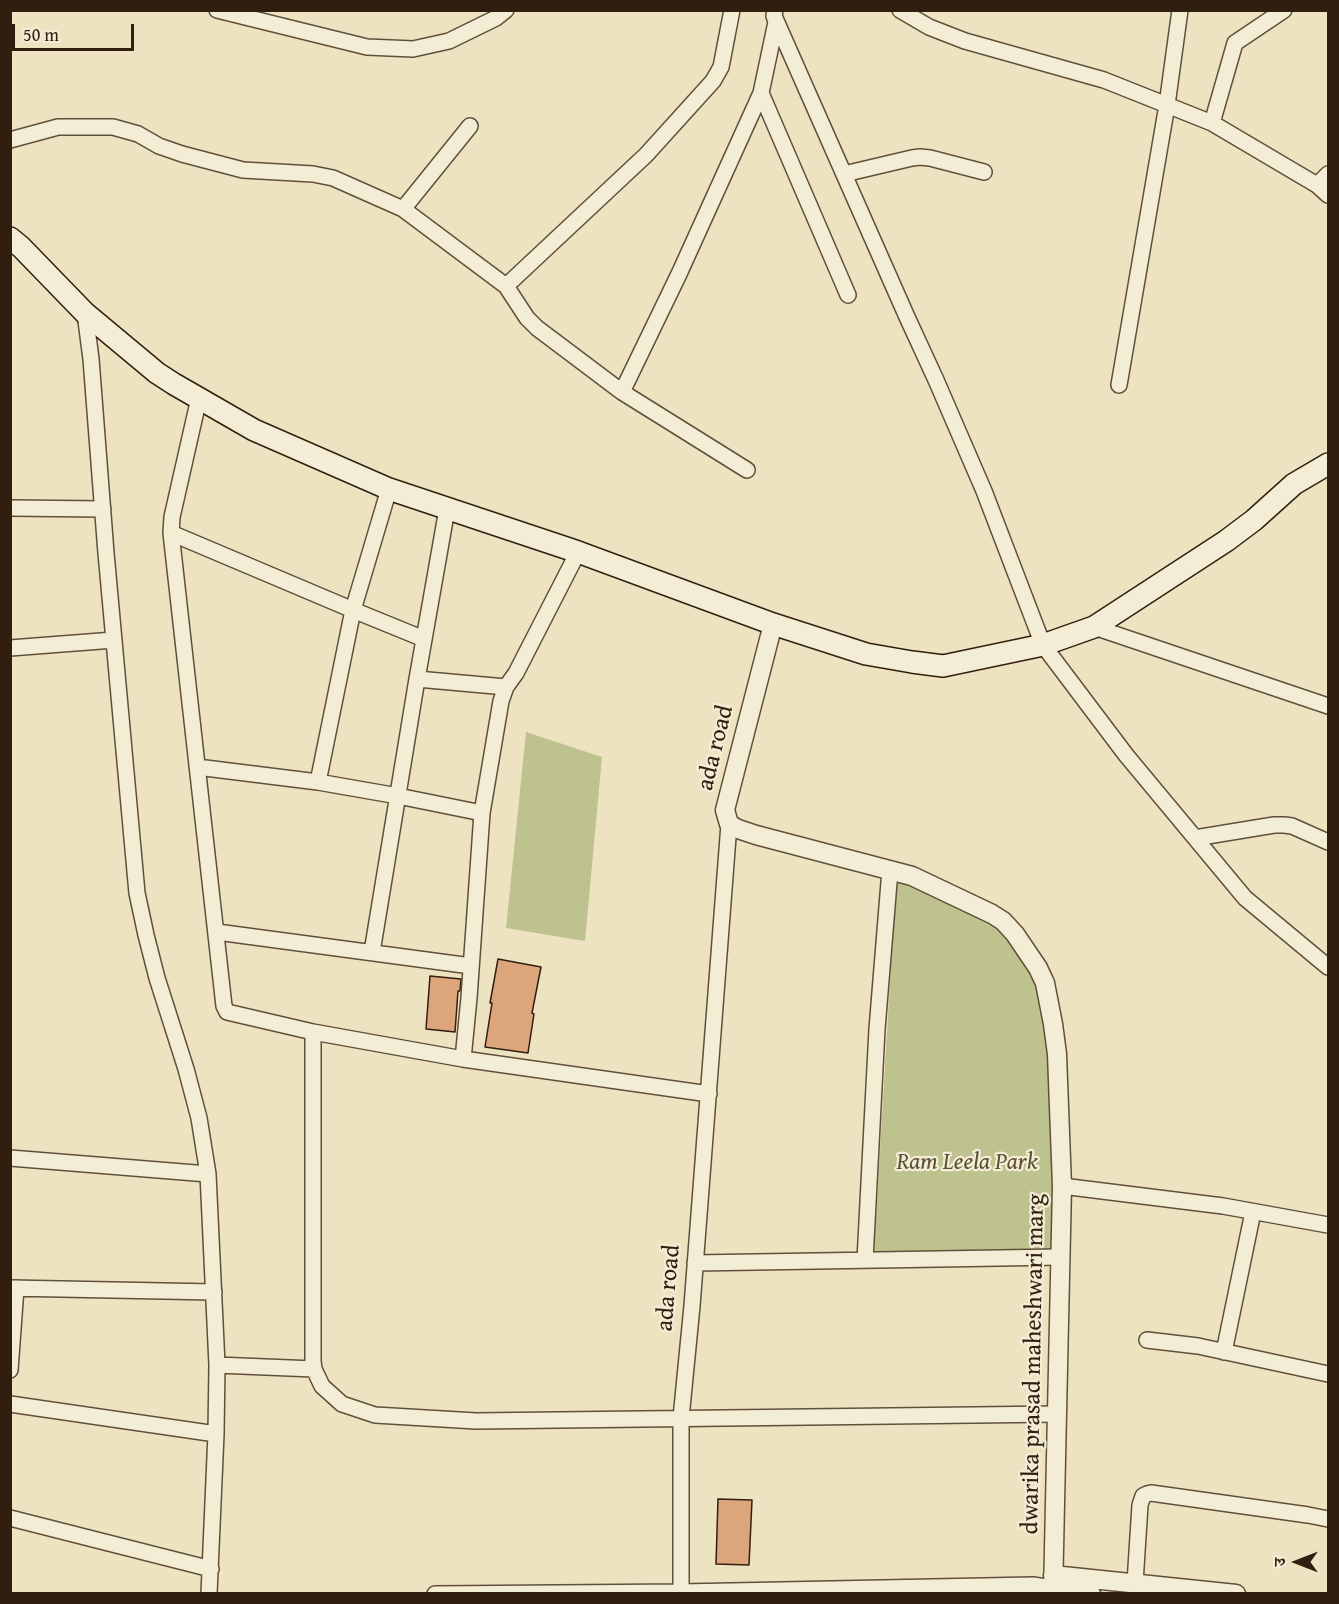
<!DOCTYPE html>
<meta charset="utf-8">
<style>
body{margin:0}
#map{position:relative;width:1339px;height:1604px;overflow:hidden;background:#eee3c0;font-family:"Gentium Book Plus","Noto Serif Devanagari",serif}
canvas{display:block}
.frame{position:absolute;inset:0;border:12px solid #301f0e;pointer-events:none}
.north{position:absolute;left:1267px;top:1532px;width:60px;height:60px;-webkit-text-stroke:4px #f4edd6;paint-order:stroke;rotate:270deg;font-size:16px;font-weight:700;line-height:24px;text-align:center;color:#301f0e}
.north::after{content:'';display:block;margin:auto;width:21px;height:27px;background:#301f0e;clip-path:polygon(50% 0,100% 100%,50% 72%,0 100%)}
.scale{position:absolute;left:12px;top:24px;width:122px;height:27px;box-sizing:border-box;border:3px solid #301f0e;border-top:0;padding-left:8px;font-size:18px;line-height:21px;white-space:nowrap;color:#301f0e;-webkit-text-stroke:4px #f4edd6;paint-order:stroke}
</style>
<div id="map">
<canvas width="1339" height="1604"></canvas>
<div class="frame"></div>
<div class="north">उ</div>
<div class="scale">50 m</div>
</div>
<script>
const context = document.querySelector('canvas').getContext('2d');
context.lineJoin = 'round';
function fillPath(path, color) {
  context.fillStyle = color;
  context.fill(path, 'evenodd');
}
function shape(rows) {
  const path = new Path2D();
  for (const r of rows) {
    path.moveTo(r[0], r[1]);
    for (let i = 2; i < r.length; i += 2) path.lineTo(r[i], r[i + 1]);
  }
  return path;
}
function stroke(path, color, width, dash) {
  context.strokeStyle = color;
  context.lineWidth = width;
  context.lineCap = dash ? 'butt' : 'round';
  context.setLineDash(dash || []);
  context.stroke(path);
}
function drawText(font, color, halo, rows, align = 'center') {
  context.font = font + ' "Gentium Book Plus",serif';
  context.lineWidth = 4.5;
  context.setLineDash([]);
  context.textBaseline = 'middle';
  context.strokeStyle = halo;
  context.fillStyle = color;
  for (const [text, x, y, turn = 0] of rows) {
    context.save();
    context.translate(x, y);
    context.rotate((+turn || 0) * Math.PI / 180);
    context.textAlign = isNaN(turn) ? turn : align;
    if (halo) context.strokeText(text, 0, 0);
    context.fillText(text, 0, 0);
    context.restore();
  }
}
fillPath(shape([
 [526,732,602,757,585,941,506,928],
 [896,880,912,884,1002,927,1044,983,1056,1076,1051,1251,874,1252]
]), '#bec28f');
const building = shape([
 [498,959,541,967,532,1013,534,1014,528,1053,485,1047,492,1003,490,1003,498,959],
 [430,976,461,979,460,991,458,991,455,1032,426,1029,430,976],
 [718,1499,752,1500,749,1565,716,1564,718,1499]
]);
fillPath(building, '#dca57c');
stroke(building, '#301f0e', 1.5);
const minor = shape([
 [217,10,367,47,413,49,449,41,496,18,506,10],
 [775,10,774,16,907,317,936,380,984,491,1043,645,1126,755,1245,898,1328,967],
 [900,10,929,27,965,41,1104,80,1212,123,1317,185,1328,195],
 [761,93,848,295],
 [1212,123,1235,43,1284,10],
 [10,140,58,127,113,127,138,134,159,146,182,154,243,170,313,174,333,178,403,209,506,286,527,318,537,328,622,392,747,470],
 [844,174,912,158,920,157,930,158,984,172],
 [1317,185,1328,174],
 [403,209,470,126],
 [506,286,646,155,713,81,721,67,732,10],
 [85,313,91,359,106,553,137,893,146,935,157,978,186,1069,199,1118,208,1174,217,1365,216,1434,209,1594],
 [1119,385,1167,105,1180,10],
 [622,392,679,274,761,93,776,22,775,19],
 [199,398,172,517,171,533,224,1006,227,1012,313,1032,463,1059,709,1094],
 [10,508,103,509],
 [171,533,353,610,424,639],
 [1094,627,1328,706],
 [10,648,114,640],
 [417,679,506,687],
 [197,767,318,782,398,796,482,813],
 [318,782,353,610,389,489],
 [1195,838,1274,825,1284,825,1292,826,1328,842],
 [217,932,471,966],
 [372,952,417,679,447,509],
 [313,1032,313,1361,314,1369,322,1386,342,1404,375,1415,476,1421,1057,1414],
 [463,1059,469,998,482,813,501,701,506,687,516,673,578,552],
 [10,1158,208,1174],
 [1062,1186,1223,1206,1328,1225],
 [865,1260,877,1029,890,870],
 [695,1263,1060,1257],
 [10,1288,214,1292],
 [1147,1340,1198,1346,1328,1374],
 [1224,1352,1253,1212],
 [217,1365,314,1369],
 [10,1370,16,1288],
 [10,1404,216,1434],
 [10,1518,211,1569],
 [1135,1583,1140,1505,1143,1496,1147,1494,1151,1493,1308,1515,1328,1519],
 [681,1592,681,1418,692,1306,729,824],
 [435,1594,681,1592,1033,1585,1053,1588]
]);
const tertiary = shape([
 [773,624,725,810,729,824,738,829,756,835,912,876,992,914,1003,921,1015,934,1038,968,1045,983,1053,1024,1057,1054,1062,1186,1053,1594],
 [1053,1575,1236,1594],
 [1053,1588,1091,1594]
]);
const secondary = shape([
 [10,238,21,247,85,313,157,373,174,384,254,430,389,489,578,552,773,624,866,654,912,662,943,666,1043,645,1094,627,1226,541,1254,520,1294,484,1328,464]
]);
stroke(minor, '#60503a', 18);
stroke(tertiary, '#60503a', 21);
stroke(secondary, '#301f0e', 24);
stroke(minor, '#f4edd6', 15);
stroke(tertiary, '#f4edd6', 18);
stroke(secondary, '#f4edd6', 21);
drawText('24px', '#301f0e', '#f4edd6', [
 ["ada road",716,748,-76],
 ["ada road",669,1288,-85],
 ["dwarika prasad maheshwari marg",1034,1364,-89]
]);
drawText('italic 24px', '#5b5035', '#f4edd6', [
 ["Ram Leela Park",967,1163]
]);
</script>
